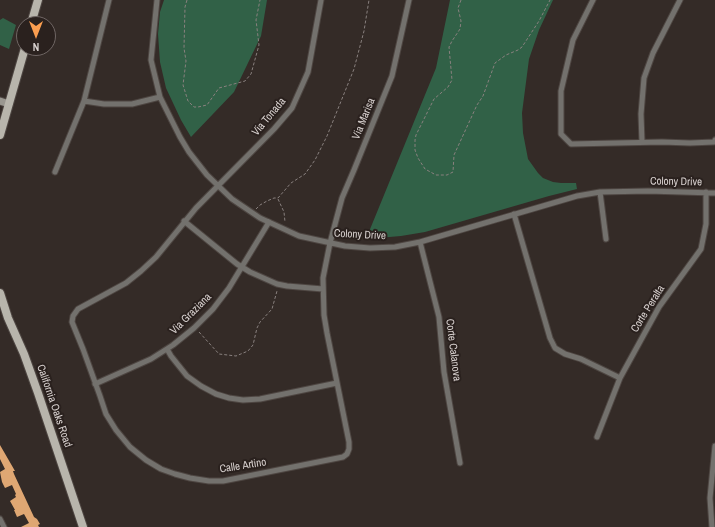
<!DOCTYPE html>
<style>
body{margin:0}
#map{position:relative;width:715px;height:527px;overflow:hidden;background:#342b27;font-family:"Archivo Narrow",sans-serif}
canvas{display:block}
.north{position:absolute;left:16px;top:16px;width:40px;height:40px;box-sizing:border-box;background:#2a211e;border:1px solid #706765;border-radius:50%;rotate:180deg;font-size:11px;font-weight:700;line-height:16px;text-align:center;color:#d8d1cf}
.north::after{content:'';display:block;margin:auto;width:14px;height:18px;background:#fb9e50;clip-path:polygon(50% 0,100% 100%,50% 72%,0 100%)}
</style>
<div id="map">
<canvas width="715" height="527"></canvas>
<div class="north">N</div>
</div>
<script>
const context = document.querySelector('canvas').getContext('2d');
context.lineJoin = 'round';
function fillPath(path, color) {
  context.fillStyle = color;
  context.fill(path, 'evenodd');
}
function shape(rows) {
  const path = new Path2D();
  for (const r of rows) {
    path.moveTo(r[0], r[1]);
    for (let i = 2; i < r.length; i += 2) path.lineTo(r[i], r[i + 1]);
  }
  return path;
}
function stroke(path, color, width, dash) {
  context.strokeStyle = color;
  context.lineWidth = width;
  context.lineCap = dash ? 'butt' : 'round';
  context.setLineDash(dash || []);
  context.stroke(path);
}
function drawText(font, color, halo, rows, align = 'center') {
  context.font = font + ' "Archivo Narrow",sans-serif';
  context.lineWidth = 4;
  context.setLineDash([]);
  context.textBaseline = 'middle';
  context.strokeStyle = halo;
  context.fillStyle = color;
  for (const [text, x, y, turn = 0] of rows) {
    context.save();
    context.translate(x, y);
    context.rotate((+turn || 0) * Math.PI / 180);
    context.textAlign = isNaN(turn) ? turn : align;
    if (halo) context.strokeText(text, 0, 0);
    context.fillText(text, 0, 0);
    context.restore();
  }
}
fillPath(shape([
 [164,0,267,0,261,36,234,92,191,137,181,120,166,88,160,62,158,34,160,12],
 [450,0,553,0,539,30,529,59,522,113,523,133,528,159,538,173,543,178,553,182,561,183,576,183,577,189,549,196,425,232,401,236,366,239,436,68],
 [3,18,16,25,9,49,0,45,0,20]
]), '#316147');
fillPath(shape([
 [0,445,15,471,13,471,14,474,34,517,37,519,40,524,38,525,39,527,21,527,29,523,24,514,17,517,14,510,15,510,10,501,16,497,15,495,16,494,12,485,5,488,2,482,0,472,5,469,0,459]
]), '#dfa773');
const minor = shape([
 [157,0,151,60,160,97,180,137,189,152,207,175,232,199,260,218,299,236,345,246,370,248,395,247,420,242,577,196,600,192,648,191,715,193],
 [321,0,308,72,292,108,274,129,196,208,156,257,141,271,126,283,78,309,73,316,72,322,83,349,100,396,106,414,116,430,130,447,146,460,161,469,175,474,190,478,209,481,223,481,343,457,347,454,349,449,349,442,327,333,324,315,323,278,330,243,342,198,354,170,392,76,409,0],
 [593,0,573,40,561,91,561,134,571,144,662,142,690,143,714,142,715,140],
 [84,101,104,104,132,104,160,97],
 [642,142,641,114,644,78,653,53,680,0],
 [55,172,84,101,109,0],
 [600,192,606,239],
 [514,214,550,338,555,348,565,354,581,359,620,378],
 [184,221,237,264,250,272,277,284,287,286,323,289],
 [420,242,439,317,444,372,460,463],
 [167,349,171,356,187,376,201,386,216,394,229,398,243,400,260,399,337,383],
 [95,384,151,359,173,345,194,328,213,309,229,288,269,222],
 [597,437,620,378,659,307,701,249,706,224,706,192],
 [0,519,4,527],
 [712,527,710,498,715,446]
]);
const secondary = shape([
 [0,101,9,104]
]);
const primary = shape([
 [31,24,38,0],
 [0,135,25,48],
 [0,293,8,318,24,354,38,393,83,527]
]);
stroke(minor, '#4e4642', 7);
stroke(secondary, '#4e4642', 9);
stroke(primary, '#4e4642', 10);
stroke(shape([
 [187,0,185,7,184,48,186,61,183,85,188,101,194,107,198,107,207,105,219,88,245,81,251,74,259,45,256,20,260,0],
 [461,0,458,8,461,21,460,29,452,41,449,47,452,80,448,87,434,99,416,135,415,140,415,150,418,158,425,169,436,175,447,175,453,172,454,155,477,105,483,96,495,63,506,55,518,50,522,47,539,21,550,0],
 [278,199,284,212,285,222],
 [256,209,260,205,267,201,274,198,278,198,291,183,305,174,315,160,327,136,354,69,364,31,369,0],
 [199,332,219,354,236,356,248,351,253,345,257,328,260,322,272,309,277,291]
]), '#89817f', 1, [3, 2]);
stroke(minor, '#73716d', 5);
stroke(secondary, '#9a9790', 7);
stroke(primary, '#b8b5ac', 8);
drawText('11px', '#d8d1cf', '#2a211e', [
 ["Via Tonada",269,117,-50],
 ["Via Marisa",364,119,-68],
 ["Colony Drive",676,182,1],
 ["Colony Drive",360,235,3],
 ["Corte Peralta",648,309,-58],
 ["Via Graziana",191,314,-45],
 ["Corte Calanova",453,350,83],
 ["California Oaks Road",54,406,71],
 ["Calle Artino",243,466,-9]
]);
</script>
